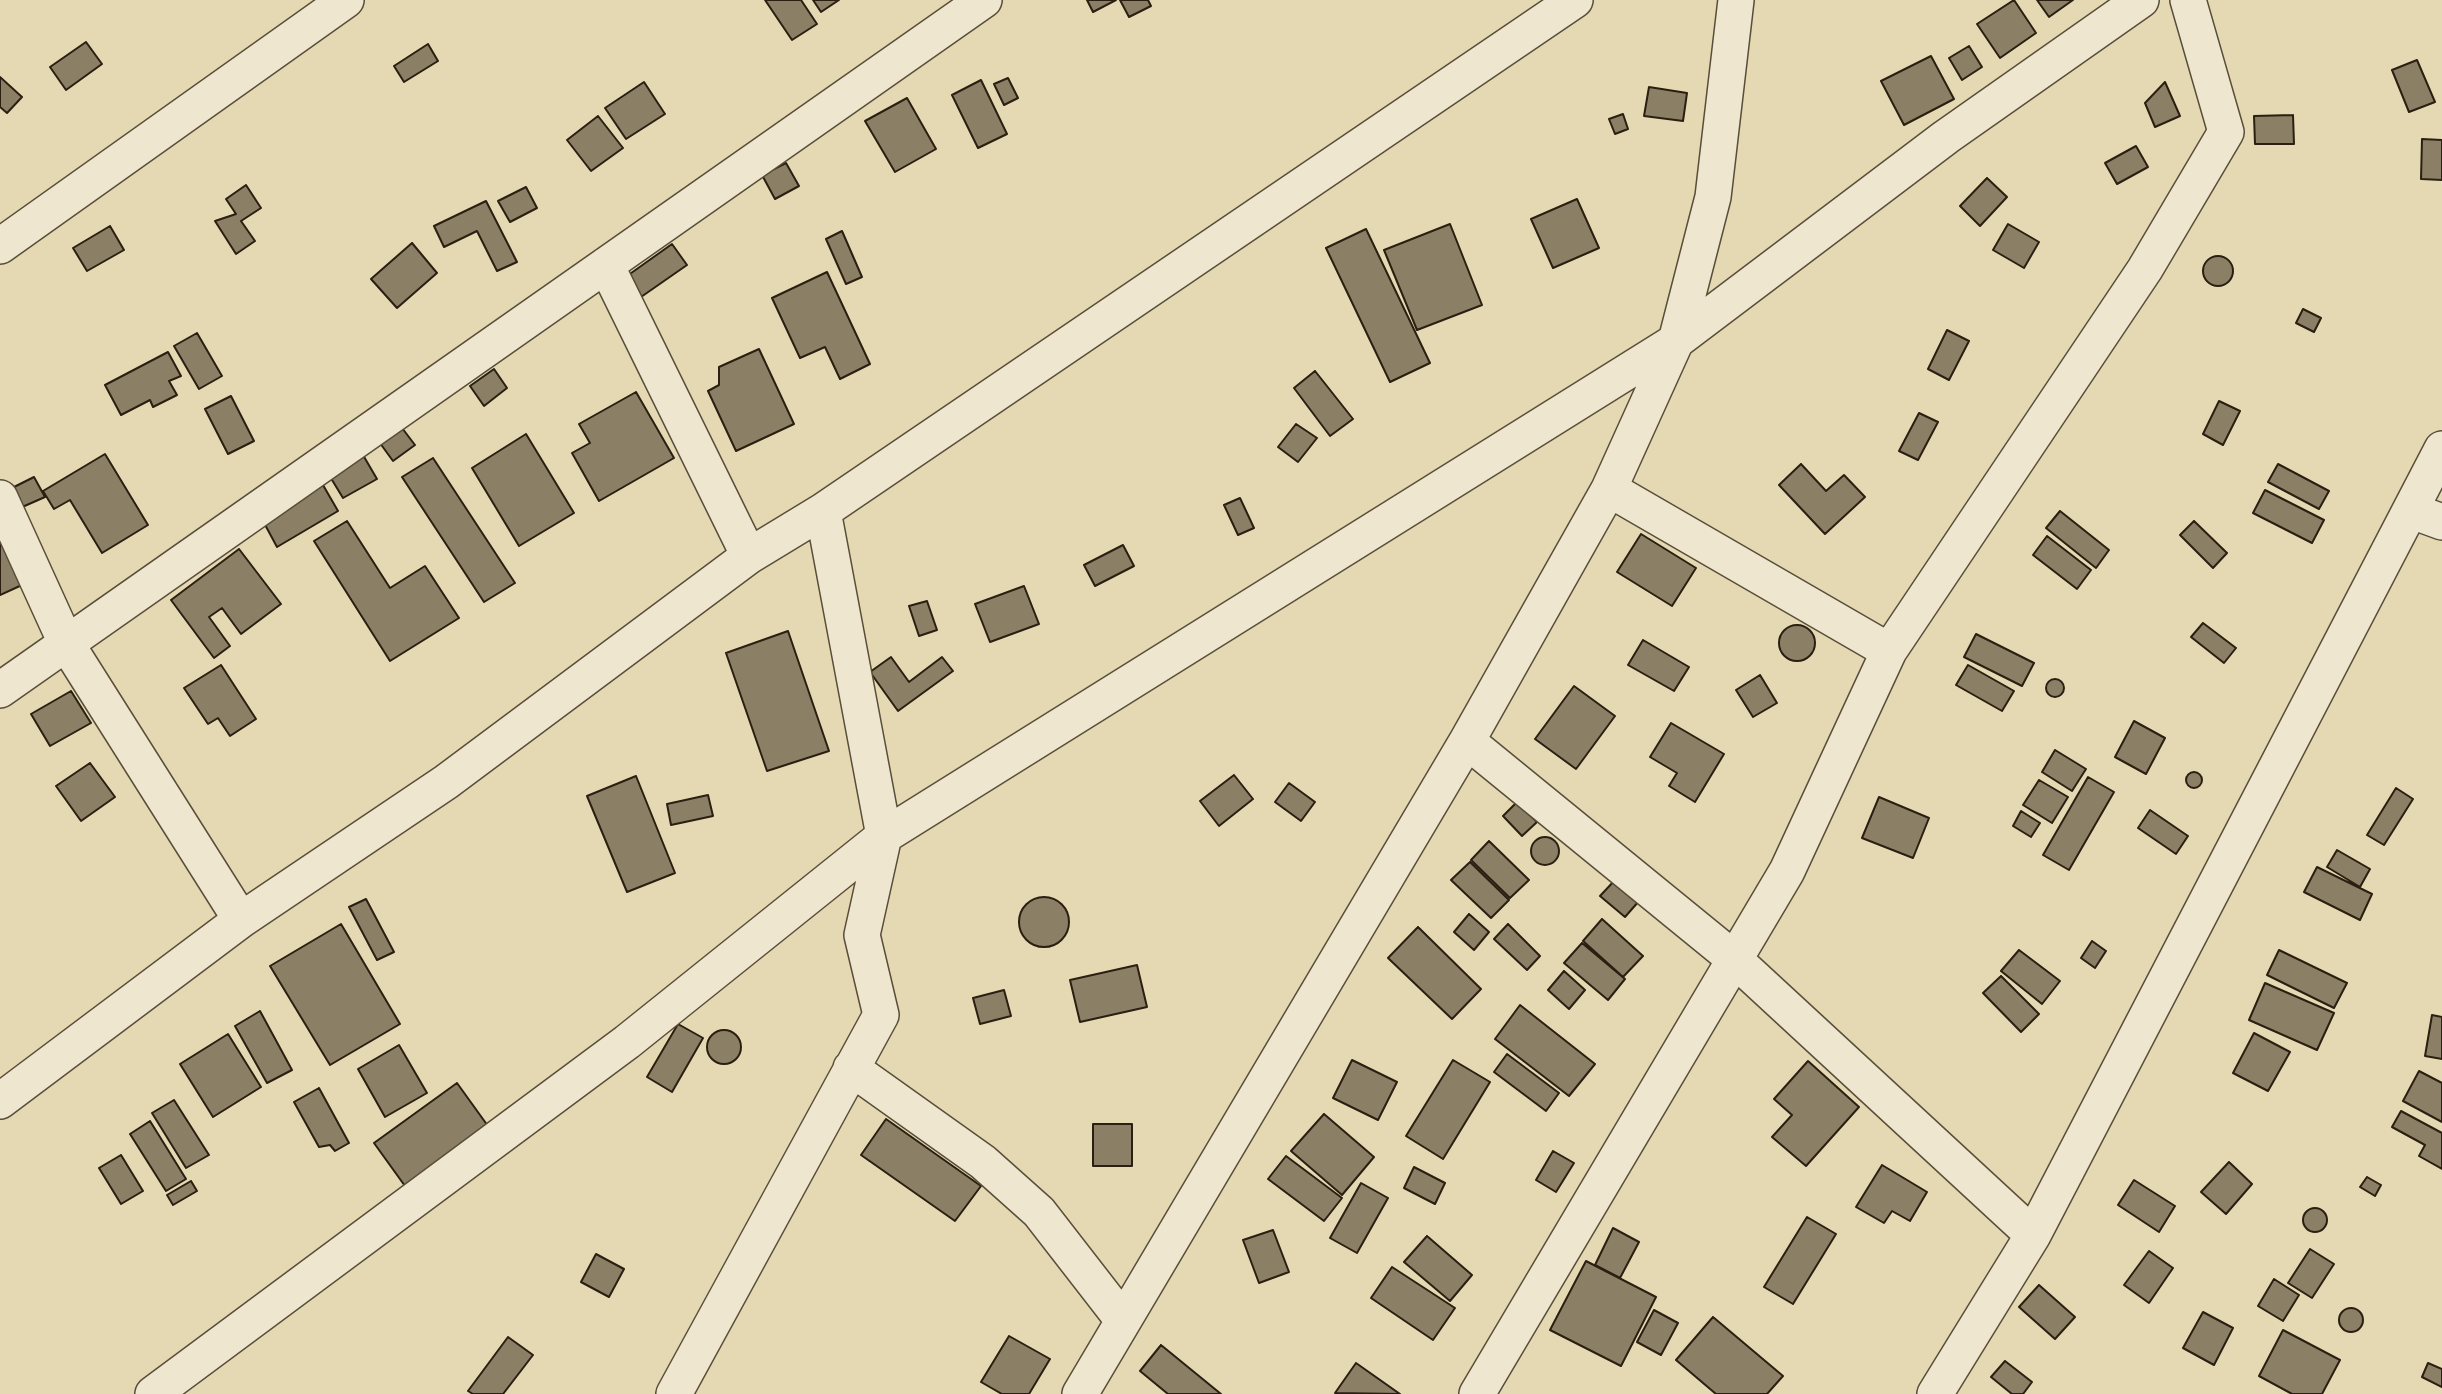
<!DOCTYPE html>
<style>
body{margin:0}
canvas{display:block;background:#e5d9b3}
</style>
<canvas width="2442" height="1394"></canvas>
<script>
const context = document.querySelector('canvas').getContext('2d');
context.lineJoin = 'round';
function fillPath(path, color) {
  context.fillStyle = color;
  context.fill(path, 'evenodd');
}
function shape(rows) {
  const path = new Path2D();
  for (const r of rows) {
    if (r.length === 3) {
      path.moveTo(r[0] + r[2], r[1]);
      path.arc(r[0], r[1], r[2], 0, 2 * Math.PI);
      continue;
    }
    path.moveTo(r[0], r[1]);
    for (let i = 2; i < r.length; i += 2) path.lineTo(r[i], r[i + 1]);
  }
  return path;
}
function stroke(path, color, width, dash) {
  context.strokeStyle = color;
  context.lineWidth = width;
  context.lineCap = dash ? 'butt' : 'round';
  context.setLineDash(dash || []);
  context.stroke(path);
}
const building = shape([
 [765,0,801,0,817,24,792,40,765,0],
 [813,0,839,0,821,12,813,0],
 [1087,0,1116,0,1093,12,1087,0],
 [1120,0,1148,0,1151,6,1129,17,1120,0],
 [2014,0,2036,33,2000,58,1977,24,2014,0],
 [2037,0,2073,0,2049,17,2037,0],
 [86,42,102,64,66,90,50,67,86,42],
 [428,44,438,61,404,82,394,66,428,44],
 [1969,46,1982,67,1962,80,1949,58,1969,46],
 [1931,56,1954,99,1904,125,1881,81,1931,56],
 [2417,60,2435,102,2409,112,2392,70,2417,60],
 [0,77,22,97,7,113,0,107,0,77],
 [1008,78,1018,98,1004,105,994,84,1008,78],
 [981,80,1007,134,978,148,952,95,981,80],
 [644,82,665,114,626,139,605,108,644,82],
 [2165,82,2180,116,2155,127,2145,103,2165,82],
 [1649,87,1687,93,1683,121,1644,116,1649,87],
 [907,98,936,149,895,172,865,121,907,98],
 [1623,114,1628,129,1615,134,1609,119,1623,114],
 [2293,115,2294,144,2255,144,2254,116,2293,115],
 [598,116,623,148,591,171,567,140,598,116],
 [2422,139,2442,140,2442,180,2421,179,2422,139],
 [2136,146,2148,167,2117,184,2105,163,2136,146],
 [786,163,799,186,775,199,762,175,786,163],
 [1987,178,2007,197,1980,226,1960,206,1987,178],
 [246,185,261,208,241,221,255,241,236,254,215,221,236,214,226,199,246,185],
 [526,187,537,208,510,222,498,201,526,187],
 [1577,199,1599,248,1553,268,1531,219,1577,199],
 [486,201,517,262,497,271,477,231,444,247,434,226,486,201],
 [1450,224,1482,305,1417,330,1384,250,1450,224],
 [2008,224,2039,242,2024,268,1993,250,2008,224],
 [110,226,124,250,87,271,73,248,110,226],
 [1366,229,1430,363,1390,382,1326,248,1366,229],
 [842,231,862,277,846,284,826,239,842,231],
 [412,243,437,273,397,308,371,279,412,243],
 [672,244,687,265,641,297,627,276,672,244],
 [2218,271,15],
 [827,272,870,364,840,379,825,347,800,358,772,298,827,272],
 [2303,309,2321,318,2314,332,2296,323,2303,309],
 [1947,330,1969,341,1949,380,1928,369,1947,330],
 [197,333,222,376,199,389,174,346,197,333],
 [759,349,794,424,736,451,708,391,719,385,719,367,759,349],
 [168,352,181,376,169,381,177,395,153,407,150,400,121,415,105,385,168,352],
 [494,369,507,388,484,406,470,386,494,369],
 [1315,371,1353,419,1330,436,1294,388,1315,371],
 [636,392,674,458,599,501,572,453,590,443,579,424,636,392],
 [231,396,254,441,228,454,205,409,231,396],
 [2219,401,2240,411,2223,445,2203,434,2219,401],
 [1919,413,1938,422,1918,460,1899,451,1919,413],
 [399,424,415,445,393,461,377,439,399,424],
 [1296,424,1317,438,1298,462,1278,447,1296,424],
 [526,434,574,513,519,546,472,468,526,434],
 [105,454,148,525,102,553,70,500,54,509,43,491,105,454],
 [363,455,377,479,343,498,329,475,363,455],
 [433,458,515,583,484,602,402,477,433,458],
 [1801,464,1826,491,1844,475,1865,497,1825,534,1779,485,1801,464],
 [2278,464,2329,491,2319,509,2268,482,2278,464],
 [34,477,45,497,20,508,10,489,34,477],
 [323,485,338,511,277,547,263,521,323,485],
 [2265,490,2324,520,2312,543,2253,513,2265,490],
 [1240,498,1254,528,1238,535,1224,505,1240,498],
 [2060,511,2109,550,2096,568,2046,528,2060,511],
 [347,521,390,588,425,566,459,618,390,661,314,541,347,521],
 [2194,521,2227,553,2213,568,2180,535,2194,521],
 [1641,534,1696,568,1672,606,1617,572,1641,534],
 [2047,536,2091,570,2077,589,2033,555,2047,536],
 [3,542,22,585,0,595,0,544,3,542],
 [1123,545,1134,566,1095,586,1084,565,1123,545],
 [239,549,281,604,241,634,222,608,209,617,230,646,214,658,171,600,239,549],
 [1024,586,1039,624,990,642,975,604,1024,586],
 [927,601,937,630,919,636,909,606,927,601],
 [2203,623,2236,648,2224,663,2191,637,2203,623],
 [1797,643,18],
 [788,631,829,751,767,771,726,653,788,631],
 [1976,634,2034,663,2022,686,1964,657,1976,634],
 [1643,640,1689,667,1674,691,1628,665,1643,640],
 [891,657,909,682,942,657,953,671,898,711,870,672,891,657],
 [221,665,256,719,230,736,218,718,208,724,184,688,221,665],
 [1968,665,2014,691,2002,711,1956,685,1968,665],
 [1760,675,1777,703,1753,717,1736,690,1760,675],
 [2055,688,9],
 [1574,686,1615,716,1576,769,1535,739,1574,686],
 [71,691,91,723,50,746,31,714,71,691],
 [2134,721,2165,738,2146,774,2115,757,2134,721],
 [1671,723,1724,754,1695,802,1669,786,1677,773,1650,757,1671,723],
 [2055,750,2086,769,2072,791,2042,772,2055,750],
 [90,763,115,797,81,821,56,786,90,763],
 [2194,780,8],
 [1234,775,1253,799,1219,826,1200,801,1234,775],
 [636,776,675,873,627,892,587,796,636,776],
 [2088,777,2114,792,2069,870,2043,855,2088,777],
 [2039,780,2068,797,2052,823,2023,805,2039,780],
 [1289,783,1315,802,1301,821,1275,802,1289,783],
 [2396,788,2413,799,2384,845,2367,835,2396,788],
 [708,795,713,816,671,825,667,804,708,795],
 [1879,797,1929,818,1913,858,1862,838,1879,797],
 [1517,802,1537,822,1522,836,1503,816,1517,802],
 [2150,810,2188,836,2176,854,2138,828,2150,810],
 [2021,811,2040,823,2031,837,2013,826,2021,811],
 [1545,851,14],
 [1489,841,1529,880,1510,898,1471,860,1489,841],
 [2337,850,2370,869,2360,887,2327,867,2337,850],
 [1470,862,1509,900,1491,918,1451,880,1470,862],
 [2317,867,2372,894,2360,920,2304,892,2317,867],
 [1615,880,1639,901,1625,917,1600,896,1615,880],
 [1044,922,25],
 [366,899,394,952,377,960,349,907,366,899],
 [1469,914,1489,932,1474,950,1454,932,1469,914],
 [1602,919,1643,956,1623,977,1583,941,1602,919],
 [341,924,400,1024,330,1065,270,966,341,924],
 [1508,924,1540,956,1527,970,1494,939,1508,924],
 [1418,927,1481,989,1452,1019,1388,958,1418,927],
 [2092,941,2106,951,2095,968,2081,958,2092,941],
 [1582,943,1625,979,1608,1000,1564,963,1582,943],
 [2019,950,2060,981,2042,1004,2001,971,2019,950],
 [2279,950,2347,983,2334,1008,2267,975,2279,950],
 [1137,965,1147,1007,1080,1022,1070,980,1137,965],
 [1564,971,1585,990,1569,1009,1548,990,1564,971],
 [2001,976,2039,1014,2021,1032,1983,993,2001,976],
 [2265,983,2334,1013,2317,1050,2249,1020,2265,983],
 [1004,990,1011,1016,980,1024,973,998,1004,990],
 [1520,1005,1595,1064,1569,1096,1495,1039,1520,1005],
 [260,1011,292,1070,267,1083,235,1026,260,1011],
 [2432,1015,2442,1017,2442,1059,2425,1056,2432,1015],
 [678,1024,703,1038,672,1092,647,1077,678,1024],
 [724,1047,17],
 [2254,1033,2290,1052,2268,1091,2233,1073,2254,1033],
 [228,1034,261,1087,213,1117,180,1064,228,1034],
 [399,1045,427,1093,385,1117,358,1069,399,1045],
 [1507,1054,1559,1093,1546,1111,1494,1072,1507,1054],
 [1352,1060,1397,1082,1378,1120,1333,1098,1352,1060],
 [1453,1060,1490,1082,1443,1159,1406,1136,1453,1060],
 [1808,1061,1859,1107,1806,1166,1772,1137,1792,1115,1774,1099,1808,1061],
 [2419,1071,2442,1083,2442,1122,2403,1101,2419,1071],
 [457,1083,493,1133,410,1193,374,1143,457,1083],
 [319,1088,349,1143,335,1151,330,1145,319,1147,294,1102,319,1088],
 [174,1100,209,1155,186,1168,152,1113,174,1100],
 [2401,1111,2442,1133,2442,1169,2419,1156,2425,1145,2392,1127,2401,1111],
 [1324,1114,1374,1157,1342,1195,1291,1151,1324,1114],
 [886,1119,981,1186,955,1221,861,1155,886,1119],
 [150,1121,186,1179,166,1191,130,1134,150,1121],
 [1093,1124,1132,1124,1132,1166,1093,1166,1093,1124],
 [1553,1151,1574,1163,1556,1192,1536,1180,1553,1151],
 [121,1155,143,1191,121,1204,99,1168,121,1155],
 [1286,1156,1342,1198,1324,1221,1268,1179,1286,1156],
 [2229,1162,2252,1184,2226,1214,2201,1192,2229,1162],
 [1882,1165,1927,1192,1910,1221,1892,1211,1884,1223,1856,1207,1882,1165],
 [1414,1167,1445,1183,1435,1204,1404,1188,1414,1167],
 [2367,1177,2381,1185,2375,1196,2360,1187,2367,1177],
 [2134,1180,2175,1206,2159,1232,2118,1205,2134,1180],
 [191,1181,197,1191,173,1205,167,1195,191,1181],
 [1361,1183,1388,1198,1357,1253,1330,1238,1361,1183],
 [2315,1220,12],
 [1807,1217,1836,1234,1793,1304,1764,1287,1807,1217],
 [1613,1228,1639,1242,1620,1278,1595,1265,1613,1228],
 [1273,1230,1289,1272,1259,1283,1243,1240,1273,1230],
 [1427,1236,1472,1275,1450,1301,1404,1262,1427,1236],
 [2310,1249,2334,1264,2312,1298,2288,1283,2310,1249],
 [2149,1251,2173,1268,2149,1303,2124,1285,2149,1251],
 [596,1254,624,1269,609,1297,581,1282,596,1254],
 [1586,1261,1656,1297,1621,1366,1550,1330,1586,1261],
 [1392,1267,1455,1308,1433,1340,1371,1298,1392,1267],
 [2274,1279,2299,1295,2283,1321,2258,1306,2274,1279],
 [2039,1285,2075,1317,2055,1339,2019,1307,2039,1285],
 [2351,1320,12],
 [1654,1310,1678,1323,1661,1355,1637,1342,1654,1310],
 [2203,1312,2233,1328,2214,1365,2183,1348,2203,1312],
 [1713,1317,1783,1376,1767,1394,1716,1394,1676,1360,1713,1317],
 [2283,1330,2340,1360,2322,1394,2292,1394,2259,1376,2283,1330],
 [1009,1336,1050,1359,1029,1394,1002,1394,981,1382,1009,1336],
 [508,1337,533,1355,503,1394,473,1394,468,1391,508,1337],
 [1161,1345,1221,1394,1168,1394,1140,1371,1161,1345],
 [2005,1361,2032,1382,2023,1394,2012,1394,1991,1377,2005,1361],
 [1356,1363,1400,1394,1335,1393,1356,1363],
 [2428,1363,2442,1369,2442,1387,2422,1377,2428,1363]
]);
fillPath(building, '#8b8065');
stroke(building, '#2a1f11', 2);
const street = shape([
 [0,246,346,0],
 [606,265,749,556],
 [1609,489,1889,651],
 [0,498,66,643,241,920],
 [2412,511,2442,522],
 [0,690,984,0],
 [1467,741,1733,958,2033,1235],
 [851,1068,983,1162,1039,1212,1122,1319],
 [0,1101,241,920,446,782,749,556,823,511,1575,0],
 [153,1394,627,1042,884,836,1676,341,1946,137,2141,0],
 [674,1394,881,1015,862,935,884,836,823,511],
 [1080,1394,1467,741,1609,489,1676,341,1713,197,1736,0],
 [1477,1394,1787,871,1889,651,2145,269,2226,132,2188,0],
 [1935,1394,2033,1235,2442,449]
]);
stroke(street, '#594e3a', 38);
stroke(street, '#eee6ce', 35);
</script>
